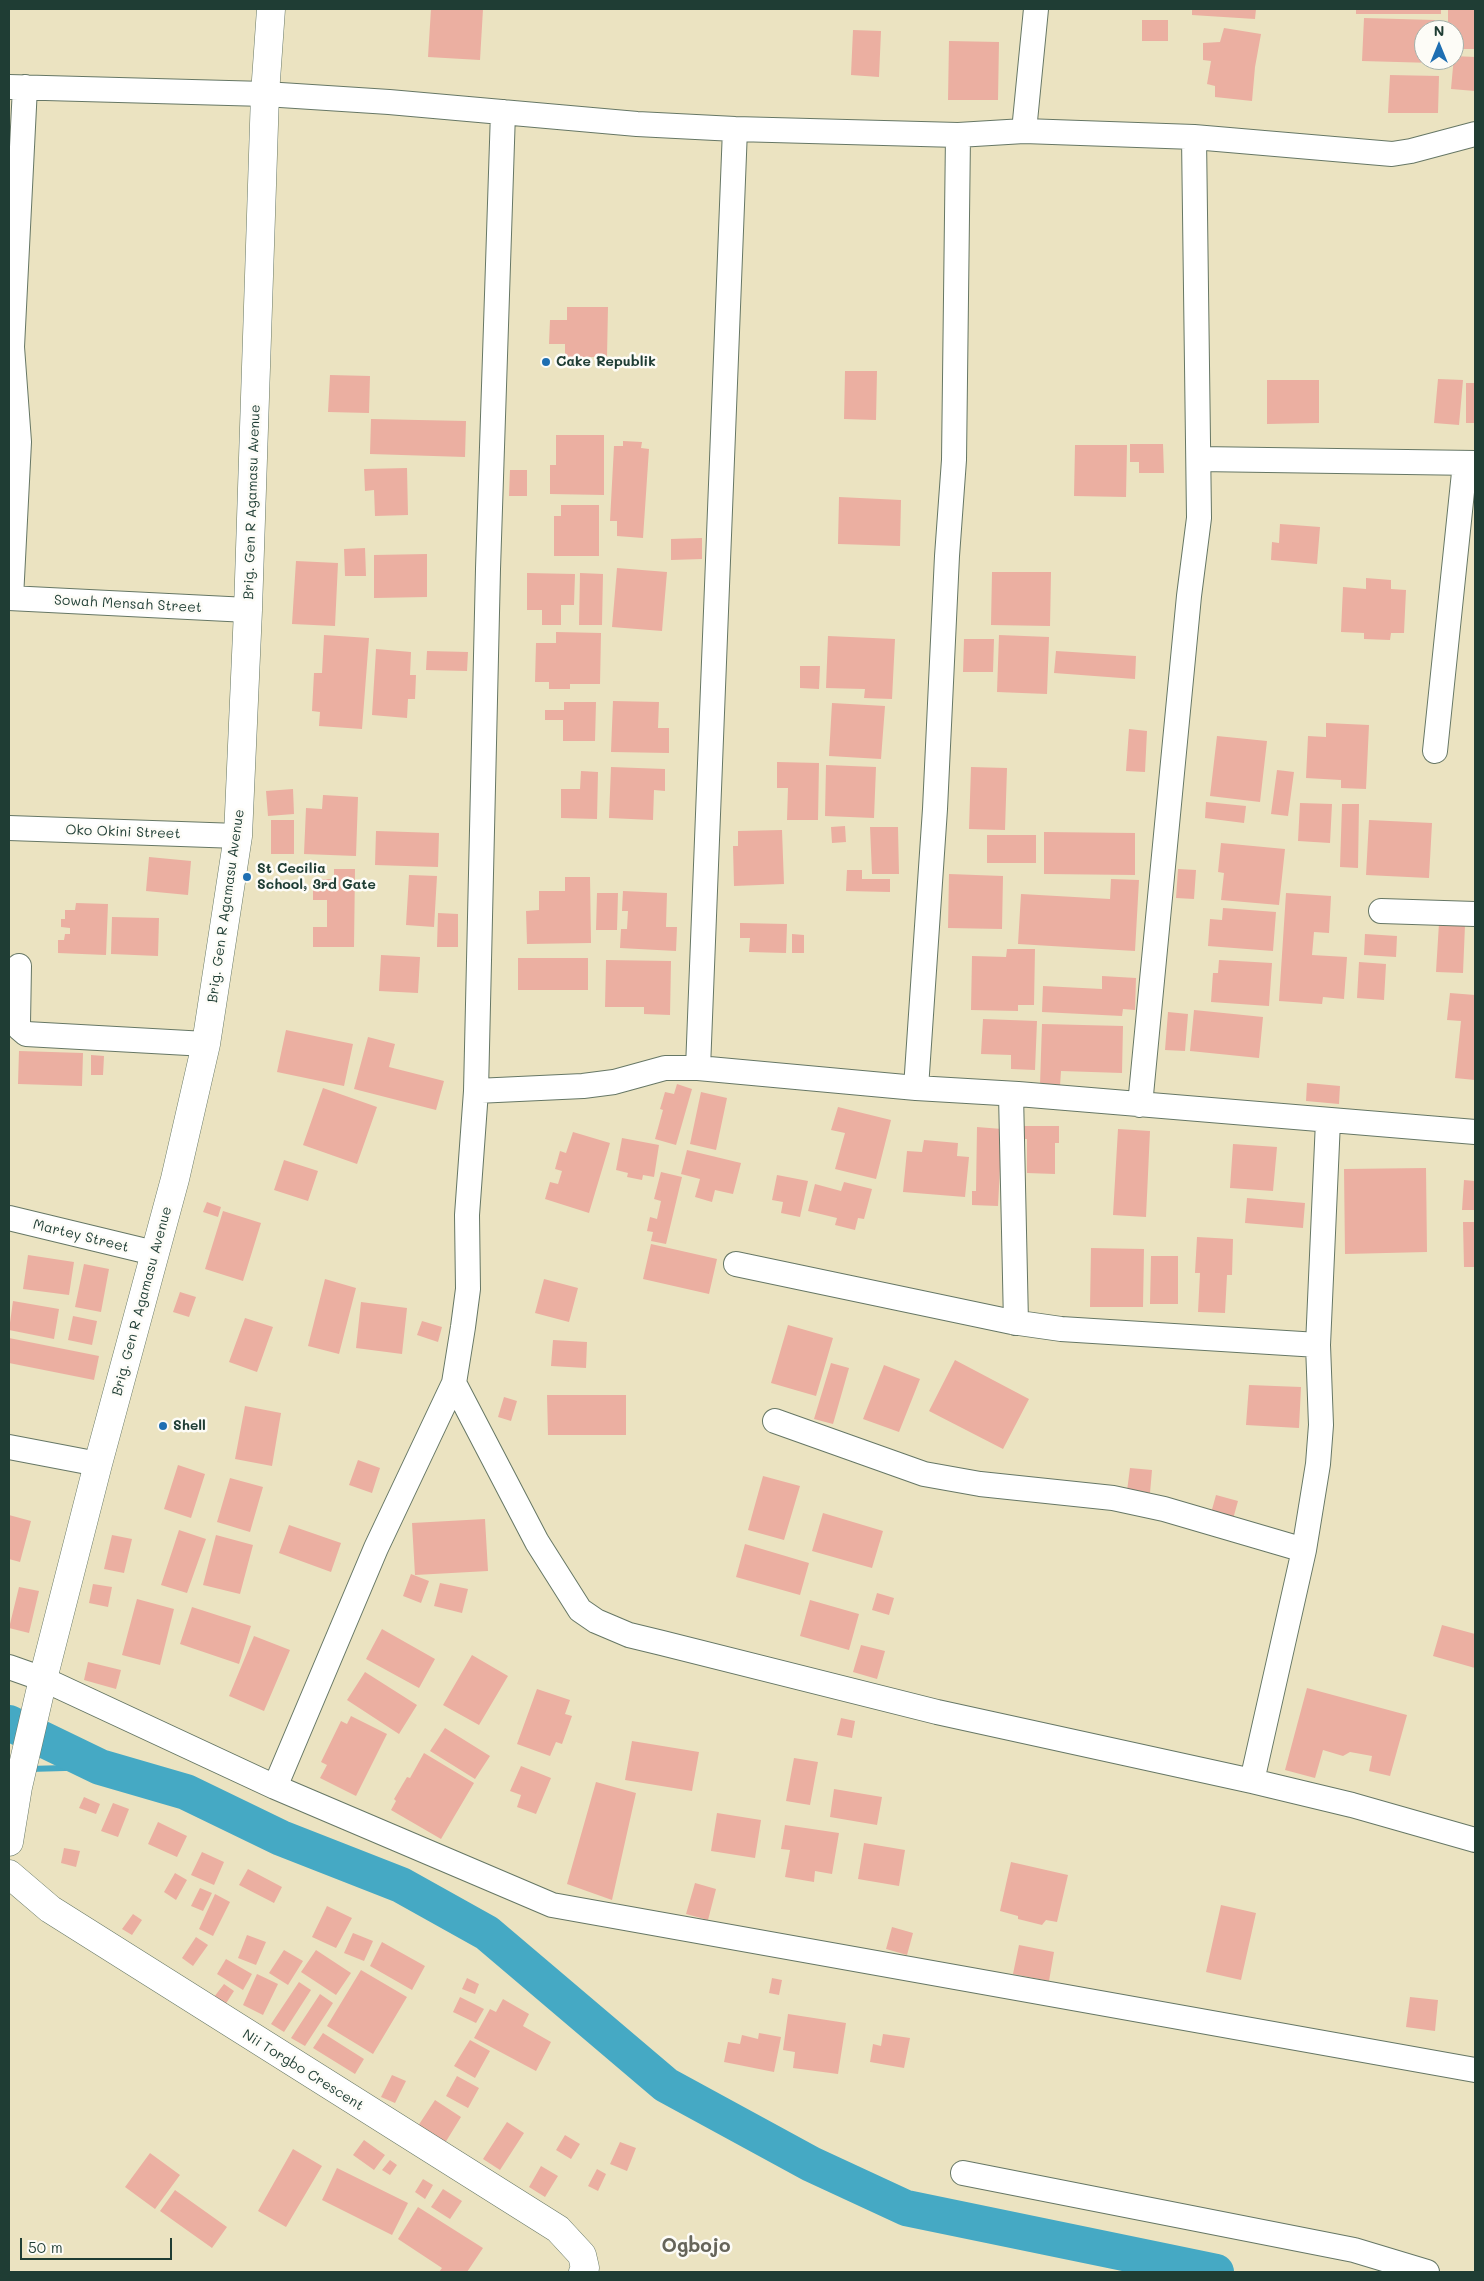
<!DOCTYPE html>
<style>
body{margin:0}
#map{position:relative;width:1484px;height:2281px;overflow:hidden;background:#ebe3c1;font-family:Mali,sans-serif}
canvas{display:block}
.frame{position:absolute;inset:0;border:10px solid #1f3d34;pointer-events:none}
.north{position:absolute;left:1414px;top:20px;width:50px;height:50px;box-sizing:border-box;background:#fdfcf7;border:1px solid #a4b0a9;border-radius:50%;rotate:0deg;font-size:14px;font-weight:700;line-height:20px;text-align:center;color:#1f3d34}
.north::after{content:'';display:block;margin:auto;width:18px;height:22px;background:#1f6fb2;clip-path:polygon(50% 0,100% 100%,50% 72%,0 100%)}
.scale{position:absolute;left:20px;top:2238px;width:152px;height:22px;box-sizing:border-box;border:2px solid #1f3d34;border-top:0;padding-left:6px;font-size:15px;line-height:18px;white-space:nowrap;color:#1f3d34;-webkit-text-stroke:4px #fdfcf7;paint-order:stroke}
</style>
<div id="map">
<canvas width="1484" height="2281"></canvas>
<div class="frame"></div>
<div class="north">N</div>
<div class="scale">50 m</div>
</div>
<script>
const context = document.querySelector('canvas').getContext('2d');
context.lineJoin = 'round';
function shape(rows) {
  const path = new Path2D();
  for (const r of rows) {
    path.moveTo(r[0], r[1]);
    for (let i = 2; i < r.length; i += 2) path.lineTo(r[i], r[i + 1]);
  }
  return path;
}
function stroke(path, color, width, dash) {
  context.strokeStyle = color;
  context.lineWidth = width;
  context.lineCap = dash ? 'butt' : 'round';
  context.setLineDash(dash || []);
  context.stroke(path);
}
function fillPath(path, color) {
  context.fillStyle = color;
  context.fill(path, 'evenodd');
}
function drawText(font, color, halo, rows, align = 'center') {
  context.font = font + ' Mali,sans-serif';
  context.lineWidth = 5;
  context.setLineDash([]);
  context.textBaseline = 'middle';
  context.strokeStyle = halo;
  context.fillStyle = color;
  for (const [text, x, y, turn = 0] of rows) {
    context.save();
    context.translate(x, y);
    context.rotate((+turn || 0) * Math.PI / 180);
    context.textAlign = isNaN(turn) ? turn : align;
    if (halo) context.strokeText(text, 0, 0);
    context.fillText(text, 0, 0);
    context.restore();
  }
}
stroke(shape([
 [29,1769,100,1767]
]), '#45a9c4', 6);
stroke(shape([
 [9,1723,100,1767,186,1792,281,1838,401,1885,487,1933,666,2085,811,2164,906,2208,1216,2272]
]), '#45a9c4', 36);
fillPath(shape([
 [431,9,483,9,480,60,428,57],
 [1192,9,1256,9,1255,19,1192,15],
 [1356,9,1441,9,1441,14,1356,14],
 [1448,9,1474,9,1474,49,1454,49,1454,30,1448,30],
 [1364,18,1435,20,1435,30,1424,30,1424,60,1433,60,1433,63,1362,61],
 [1142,20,1168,20,1168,41,1142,41],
 [1224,28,1261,34,1255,67,1252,101,1215,97,1215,86,1207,84,1211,61,1203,60,1203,43,1220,42],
 [853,30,881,31,879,77,851,75],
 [949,41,999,42,998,100,948,100],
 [1454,56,1475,57,1475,91,1451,89],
 [1390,75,1439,76,1438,113,1388,113],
 [567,307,608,307,607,357,565,357,565,344,549,344,550,320,567,320],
 [845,371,877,371,876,420,844,419],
 [330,375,370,376,369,413,328,412],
 [1438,379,1463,380,1459,425,1434,423],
 [1267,380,1319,380,1319,423,1267,424],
 [1466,383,1475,383,1475,423,1466,423],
 [371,419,466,421,465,457,370,454],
 [556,435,604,435,604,495,550,494,550,465,556,465],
 [623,441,642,442,641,448,649,449,643,538,617,536,617,521,610,521,614,446,623,446],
 [1130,444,1163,444,1164,473,1139,473,1139,462,1130,462],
 [1075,445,1127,445,1126,497,1074,496],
 [407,468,408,515,375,516,374,490,365,491,364,469],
 [510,470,527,470,527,496,509,496],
 [839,497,901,500,900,546,838,544],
 [561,505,599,505,599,556,554,556,554,516,561,516],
 [1280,524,1320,527,1317,564,1271,560,1272,542,1279,543],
 [702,538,702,559,671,560,671,539],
 [365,548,366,576,345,576,344,549],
 [427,554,427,597,374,598,374,555],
 [296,561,338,563,335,626,292,624],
 [617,568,667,572,662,631,612,627],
 [992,572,1051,572,1050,626,991,625],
 [527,573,575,574,574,605,561,605,561,625,542,625,542,610,527,610],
 [580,573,603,574,602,625,579,625],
 [1366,578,1391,580,1391,589,1406,590,1404,633,1391,633,1390,640,1364,639,1364,633,1341,632,1343,587,1366,589],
 [556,632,601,633,600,684,570,684,570,689,549,689,549,682,535,682,536,643,556,643],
 [324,635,369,638,362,729,319,726,320,712,312,711,314,673,322,673],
 [999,635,1049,637,1047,694,997,692],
 [828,636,895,639,892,699,864,698,865,689,826,688],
 [964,639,994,639,993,672,963,672],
 [376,649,411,652,410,675,416,675,415,699,408,699,407,718,372,715],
 [427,651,468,652,467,671,426,670],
 [1056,651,1136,656,1135,679,1054,673],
 [800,666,820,666,819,689,800,688],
 [613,701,659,702,658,728,669,728,669,753,611,752],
 [564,702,596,702,595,741,563,741,563,720,545,720,545,710,564,710],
 [832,703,885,706,881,759,829,756],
 [1326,723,1369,725,1366,789,1341,788,1341,780,1306,778,1308,736,1326,737],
 [1129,729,1147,731,1145,772,1126,771],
 [1217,736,1267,741,1260,802,1210,796],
 [777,762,819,763,818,820,787,820,788,788,777,788],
 [826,765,876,767,874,818,825,816],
 [611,767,665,769,665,791,654,790,653,820,609,818],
 [971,767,1007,768,1005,830,969,829],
 [1277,770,1294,772,1288,816,1271,814],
 [581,771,598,772,597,819,561,818,561,789,580,789],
 [293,789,294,814,268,816,266,791],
 [323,795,358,797,356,856,304,854,306,808,322,809],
 [1206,802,1246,806,1244,823,1205,818],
 [1300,803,1332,804,1330,843,1298,841],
 [1342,804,1359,804,1358,868,1340,867],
 [271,820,294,820,294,854,271,854],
 [1369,820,1432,823,1429,878,1366,875],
 [845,826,846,842,832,843,831,827],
 [870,827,898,827,899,874,872,874],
 [782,830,784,884,734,886,733,846,738,846,738,831],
 [376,831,439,833,438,867,375,865],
 [1044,832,1135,833,1135,875,1044,874],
 [987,835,1036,835,1036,863,987,863],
 [1221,843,1285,849,1279,905,1221,900,1224,873,1218,872],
 [149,857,191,861,188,895,146,891],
 [334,869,355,869,354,947,313,947,313,927,327,927,327,900,313,900,313,879,334,879],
 [1178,869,1196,870,1194,899,1176,898],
 [847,870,862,870,862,879,890,879,890,892,846,891],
 [949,874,1003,876,1002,929,948,928],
 [409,875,437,876,434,927,406,925],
 [565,877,590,877,591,943,527,944,526,911,539,910,539,891,565,891],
 [1111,879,1139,880,1135,951,1018,944,1021,894,1110,899],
 [623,891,667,893,666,927,677,927,676,951,620,948,621,929,627,929,628,911,622,911],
 [597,893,618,893,617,930,596,930],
 [1286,893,1331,896,1329,933,1314,932,1312,955,1347,957,1344,999,1323,997,1322,1004,1279,1001],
 [76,903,108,904,106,955,58,953,58,940,64,940,65,934,70,934,70,928,61,927,61,919,65,919,65,910,75,910],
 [1223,908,1276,912,1273,951,1208,946,1210,919,1222,920],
 [438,913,458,914,458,947,437,947],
 [112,917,159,918,158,956,111,954],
 [740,923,787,924,786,953,749,952,750,938,740,938],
 [1439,923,1465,925,1463,973,1436,972],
 [792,934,804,935,804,953,792,953],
 [1365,934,1397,936,1396,957,1364,955],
 [1007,949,1035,949,1034,1005,1018,1005,1018,1011,971,1010,972,956,1006,957],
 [381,955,420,957,418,993,379,991],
 [518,958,588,958,588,990,518,990],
 [606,960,671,961,670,1015,644,1014,644,1007,605,1007],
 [1219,960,1272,963,1269,1006,1211,1002,1213,973,1218,973],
 [1359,962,1386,964,1384,1000,1357,998],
 [1102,976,1136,978,1135,1010,1123,1009,1122,1016,1042,1012,1043,986,1102,989],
 [1450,993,1475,995,1475,1080,1455,1078,1461,1021,1447,1020],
 [1194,1010,1263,1017,1259,1058,1190,1051],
 [1168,1012,1188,1014,1185,1051,1165,1050],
 [983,1019,1037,1021,1035,1070,1011,1069,1011,1055,981,1054],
 [1042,1024,1123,1026,1122,1073,1061,1071,1060,1086,1040,1085],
 [286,1030,353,1044,344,1086,277,1072],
 [368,1037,395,1044,389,1067,444,1081,436,1110,354,1089],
 [19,1051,83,1053,82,1086,18,1084],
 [91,1055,104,1056,103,1075,91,1075],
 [1307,1083,1340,1086,1339,1104,1306,1101],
 [677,1084,692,1089,676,1145,655,1139,663,1110,660,1109,665,1092,674,1094],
 [323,1088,377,1107,357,1164,303,1145],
 [701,1092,727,1098,716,1150,690,1144],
 [838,1107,891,1120,876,1179,835,1169,845,1133,831,1130],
 [1021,1126,1059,1126,1059,1143,1055,1143,1055,1174,1027,1173,1027,1139,1021,1139],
 [977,1127,1002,1129,998,1206,972,1205,972,1191,976,1191],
 [1118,1129,1150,1131,1146,1217,1113,1215],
 [573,1132,610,1143,589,1213,545,1199,550,1182,558,1184,562,1171,555,1169,560,1151,566,1153],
 [622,1138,659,1145,654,1177,643,1175,642,1180,627,1177,628,1173,616,1170],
 [924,1140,958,1143,957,1156,969,1157,965,1197,903,1192,907,1151,922,1152],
 [1233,1144,1277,1147,1273,1191,1230,1188],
 [687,1150,741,1163,733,1194,715,1190,712,1202,695,1197,700,1179,681,1174],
 [284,1160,318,1171,308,1201,274,1190],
 [1426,1168,1427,1252,1345,1254,1344,1169],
 [661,1172,682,1177,666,1244,651,1241,653,1232,647,1231,650,1217,657,1219,661,1201,654,1199],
 [777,1175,808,1181,800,1217,781,1213,783,1202,772,1200],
 [1464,1180,1475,1181,1475,1210,1462,1210],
 [844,1182,872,1189,864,1219,858,1218,855,1230,835,1225,837,1218,808,1211,815,1184,841,1191],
 [1247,1198,1305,1203,1303,1228,1245,1223],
 [207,1202,221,1207,218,1217,203,1212],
 [223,1211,261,1223,243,1281,205,1269],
 [1463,1222,1475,1222,1475,1267,1464,1267],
 [1197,1237,1233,1239,1232,1275,1227,1275,1225,1313,1198,1312,1200,1273,1195,1273],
 [651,1244,717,1259,709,1294,643,1279],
 [1091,1248,1144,1249,1143,1307,1090,1307],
 [28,1255,74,1262,69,1295,23,1289],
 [1151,1256,1178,1256,1178,1304,1150,1304],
 [84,1264,109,1269,101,1312,75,1307],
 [325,1279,356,1288,339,1354,308,1346],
 [544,1279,578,1288,569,1322,535,1313],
 [180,1292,196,1297,189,1317,173,1312],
 [13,1301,59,1309,54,1339,9,1330],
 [361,1302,407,1308,402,1354,356,1348],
 [73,1316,97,1321,92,1345,68,1340],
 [245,1318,273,1327,257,1372,229,1362],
 [422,1321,442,1327,438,1342,417,1335],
 [788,1325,833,1338,816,1396,771,1383],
 [9,1338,99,1356,94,1380,9,1363],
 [553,1340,587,1342,586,1368,551,1366],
 [955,1360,1029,1399,1003,1449,929,1411],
 [831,1363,849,1368,833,1424,814,1419],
 [884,1365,920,1379,899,1432,863,1419],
 [1249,1385,1301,1387,1299,1428,1246,1425],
 [547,1395,626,1395,626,1435,548,1435],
 [504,1397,517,1401,511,1421,498,1417],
 [245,1406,281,1413,272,1466,235,1459],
 [358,1460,380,1468,372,1493,349,1485],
 [178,1465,205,1474,191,1518,164,1509],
 [1130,1468,1152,1470,1150,1493,1127,1491],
 [763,1476,800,1486,784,1540,748,1530],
 [230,1478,263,1487,250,1532,217,1522],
 [1216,1495,1238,1501,1233,1519,1211,1513],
 [823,1513,883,1531,872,1568,812,1551],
 [9,1515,31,1521,20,1562,9,1559],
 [485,1519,488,1571,415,1575,412,1523],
 [289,1525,341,1543,331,1572,279,1553],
 [179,1530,206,1539,187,1593,161,1585],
 [112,1535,132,1539,124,1573,104,1569],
 [216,1535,253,1545,240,1594,203,1585],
 [745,1544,809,1563,800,1595,736,1577],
 [411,1574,429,1581,421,1603,403,1596],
 [440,1583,468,1589,462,1613,434,1606],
 [93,1584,112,1587,108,1607,89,1603],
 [19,1587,39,1591,29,1633,9,1628],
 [877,1593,894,1598,889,1615,872,1610],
 [137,1599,174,1609,160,1665,122,1655],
 [810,1600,859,1614,849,1650,800,1636],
 [192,1607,251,1626,239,1664,180,1644],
 [1442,1625,1475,1634,1475,1668,1433,1656],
 [382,1629,435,1659,419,1688,366,1659],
 [254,1636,290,1650,264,1711,229,1696],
 [861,1645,885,1651,877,1679,853,1672],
 [472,1655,508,1676,479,1725,443,1705],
 [88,1662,121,1670,116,1689,84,1680],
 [365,1672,417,1705,399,1734,347,1700],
 [1307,1688,1407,1715,1390,1776,1369,1771,1372,1756,1350,1752,1343,1756,1323,1750,1315,1778,1285,1770],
 [537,1689,570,1700,565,1714,572,1716,562,1744,556,1742,550,1756,517,1744],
 [351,1716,387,1734,356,1796,320,1778,327,1765,321,1762,341,1721,347,1724],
 [841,1718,855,1721,852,1738,837,1735],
 [445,1728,490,1756,475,1779,430,1751],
 [632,1741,699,1752,692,1791,625,1780],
 [424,1753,474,1783,441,1839,391,1810,396,1801,394,1799,407,1777,410,1778],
 [794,1758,818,1762,810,1805,786,1801],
 [521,1766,551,1778,536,1814,517,1807,521,1795,510,1791],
 [596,1782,636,1793,612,1900,567,1884],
 [834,1789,882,1797,877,1825,830,1817],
 [84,1797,100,1804,96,1814,79,1808],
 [113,1803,129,1809,118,1837,101,1831],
 [717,1813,761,1820,755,1858,711,1851],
 [158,1822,187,1836,177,1857,148,1844],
 [785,1825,839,1833,832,1874,815,1871,814,1882,785,1877,790,1850,781,1849],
 [864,1843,905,1850,899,1886,858,1879],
 [64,1848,80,1851,76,1867,61,1863],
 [202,1852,224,1862,214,1885,191,1875],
 [1011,1862,1068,1875,1057,1922,1046,1920,1042,1925,1018,1919,1018,1916,1000,1911],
 [248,1869,282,1887,274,1903,239,1885],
 [175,1873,187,1880,176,1900,164,1892],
 [695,1883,716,1889,708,1920,686,1914],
 [200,1888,212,1893,203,1911,191,1906],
 [215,1894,230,1902,213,1936,199,1929],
 [1221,1905,1256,1913,1241,1980,1206,1972],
 [327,1906,352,1918,336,1948,312,1937],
 [133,1914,142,1920,132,1935,122,1929],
 [892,1927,913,1933,907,1955,886,1949],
 [353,1933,373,1941,364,1961,344,1953],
 [247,1935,266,1942,256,1965,238,1958],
 [196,1937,208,1945,193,1966,182,1958],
 [382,1942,425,1966,412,1990,370,1966],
 [1019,1945,1054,1952,1049,1981,1013,1974],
 [284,1950,303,1961,288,1985,269,1973],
 [316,1950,351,1973,336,1995,301,1972],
 [226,1959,252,1974,243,1990,217,1974],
 [361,1970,407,1997,373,2054,327,2026],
 [257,1974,278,1984,263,2015,243,2005],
 [467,1978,479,1984,475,1994,462,1989],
 [772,1978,782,1980,779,1995,769,1993],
 [299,1982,311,1990,284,2032,271,2024],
 [224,1984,234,1991,225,2005,214,1997],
 [320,1994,333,2003,305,2046,291,2038],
 [460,1997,484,2009,476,2023,453,2012],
 [1410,1997,1438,2000,1435,2031,1406,2027],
 [503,1999,529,2014,523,2026,551,2042,536,2071,474,2038,490,2009,496,2012],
 [788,2014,846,2023,838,2074,793,2068,795,2052,783,2050],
 [323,2033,364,2059,355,2074,313,2048],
 [759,2033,781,2037,774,2072,724,2062,728,2042,740,2044,742,2035,758,2039],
 [883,2034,910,2038,904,2068,870,2062,873,2044,881,2046],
 [470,2040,490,2051,475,2078,454,2066],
 [392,2075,406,2081,395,2103,381,2097],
 [457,2076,479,2088,468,2108,446,2096],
 [435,2100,461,2117,445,2143,418,2126],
 [507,2122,524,2133,500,2170,483,2159],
 [565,2135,580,2144,571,2159,556,2150],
 [364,2140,385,2155,374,2170,353,2155],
 [620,2142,636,2148,627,2171,610,2164],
 [293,2149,322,2166,286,2227,258,2211],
 [150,2153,180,2175,155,2209,125,2187],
 [390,2160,397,2165,390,2175,382,2170],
 [541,2166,558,2176,545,2197,529,2187],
 [337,2168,408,2203,392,2235,322,2200],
 [597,2169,606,2174,598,2191,588,2186],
 [423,2179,433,2185,425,2199,415,2192],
 [443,2189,462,2201,450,2219,431,2207],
 [175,2190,227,2227,212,2248,160,2211],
 [418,2207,483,2248,467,2272,439,2272,442,2268,398,2239]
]), '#ebafa1');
const minor = shape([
 [9,87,265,94,389,102,637,124,735,129,958,135,1024,131,1194,137,1392,154,1411,151,1475,134],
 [1024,131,1036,9],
 [1199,459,1475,463],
 [9,598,248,610],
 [11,598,19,442,12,347,25,87],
 [1435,751,1465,463],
 [9,828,238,836],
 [1381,911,1475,914],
 [19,966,18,1023,19,1028,26,1034,206,1044],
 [698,1068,735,129],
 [916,1088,935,809,947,556,954,460,958,135],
 [476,1091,583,1086,614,1082,665,1068,698,1068,916,1088,1018,1094,1475,1132],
 [1011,1094,1016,1323],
 [1140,1105,1189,596,1199,518,1194,137],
 [9,1218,154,1253],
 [736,1264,1012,1322,1061,1329,1318,1345],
 [454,1383,537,1542,580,1610,596,1621,629,1635,662,1643,937,1712,1252,1781,1352,1805,1475,1840],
 [775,1421,924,1474,980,1484,1113,1498,1164,1509,1304,1550],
 [9,1447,98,1464],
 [9,1667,43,1679,275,1787,552,1905,1475,2070],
 [1252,1781,1304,1550,1318,1464,1321,1425,1318,1345,1328,1121],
 [275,1787,376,1548,454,1383,463,1327,468,1289,467,1215,476,1091,488,569,503,112],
 [963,2173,1354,2250,1427,2272]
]);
const tertiary = shape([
 [9,1842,18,1787,43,1679,98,1464,175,1179,206,1044,238,836,248,610,265,94,271,9],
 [9,1874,50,1909,558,2229,582,2255,585,2268,583,2272]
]);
stroke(minor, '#667765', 26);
stroke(tertiary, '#667765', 29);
stroke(minor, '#fff', 24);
stroke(tertiary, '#fff', 28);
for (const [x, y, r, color] of [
 [546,362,5,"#1f6fb2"],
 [247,877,5,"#1f6fb2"],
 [163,1426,5,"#1f6fb2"]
]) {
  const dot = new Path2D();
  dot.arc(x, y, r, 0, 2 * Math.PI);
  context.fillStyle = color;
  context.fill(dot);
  stroke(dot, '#fdfcf7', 2);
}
drawText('bold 14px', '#1f3d34', '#fdfcf7', [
 ["Cake Republik",556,362],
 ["St Cecilia",257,869],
 ["School, 3rd Gate",257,885],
 ["Shell",173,1426]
], 'left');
drawText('14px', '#1f3d34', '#fdfcf7', [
 ["Brig. Gen R Agamasu Avenue",252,502,-88],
 ["Sowah Mensah Street",128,604,3],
 ["Oko Okini Street",123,832,2],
 ["Brig. Gen R Agamasu Avenue",226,906,-82],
 ["Martey Street",81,1236,14],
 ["Brig. Gen R Agamasu Avenue",142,1301,-75],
 ["Nii Torgbo Crescent",303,2070,32]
]);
drawText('bold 19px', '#66655a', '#fdfcf7', [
 ["Ogbojo",696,2246]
]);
</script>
